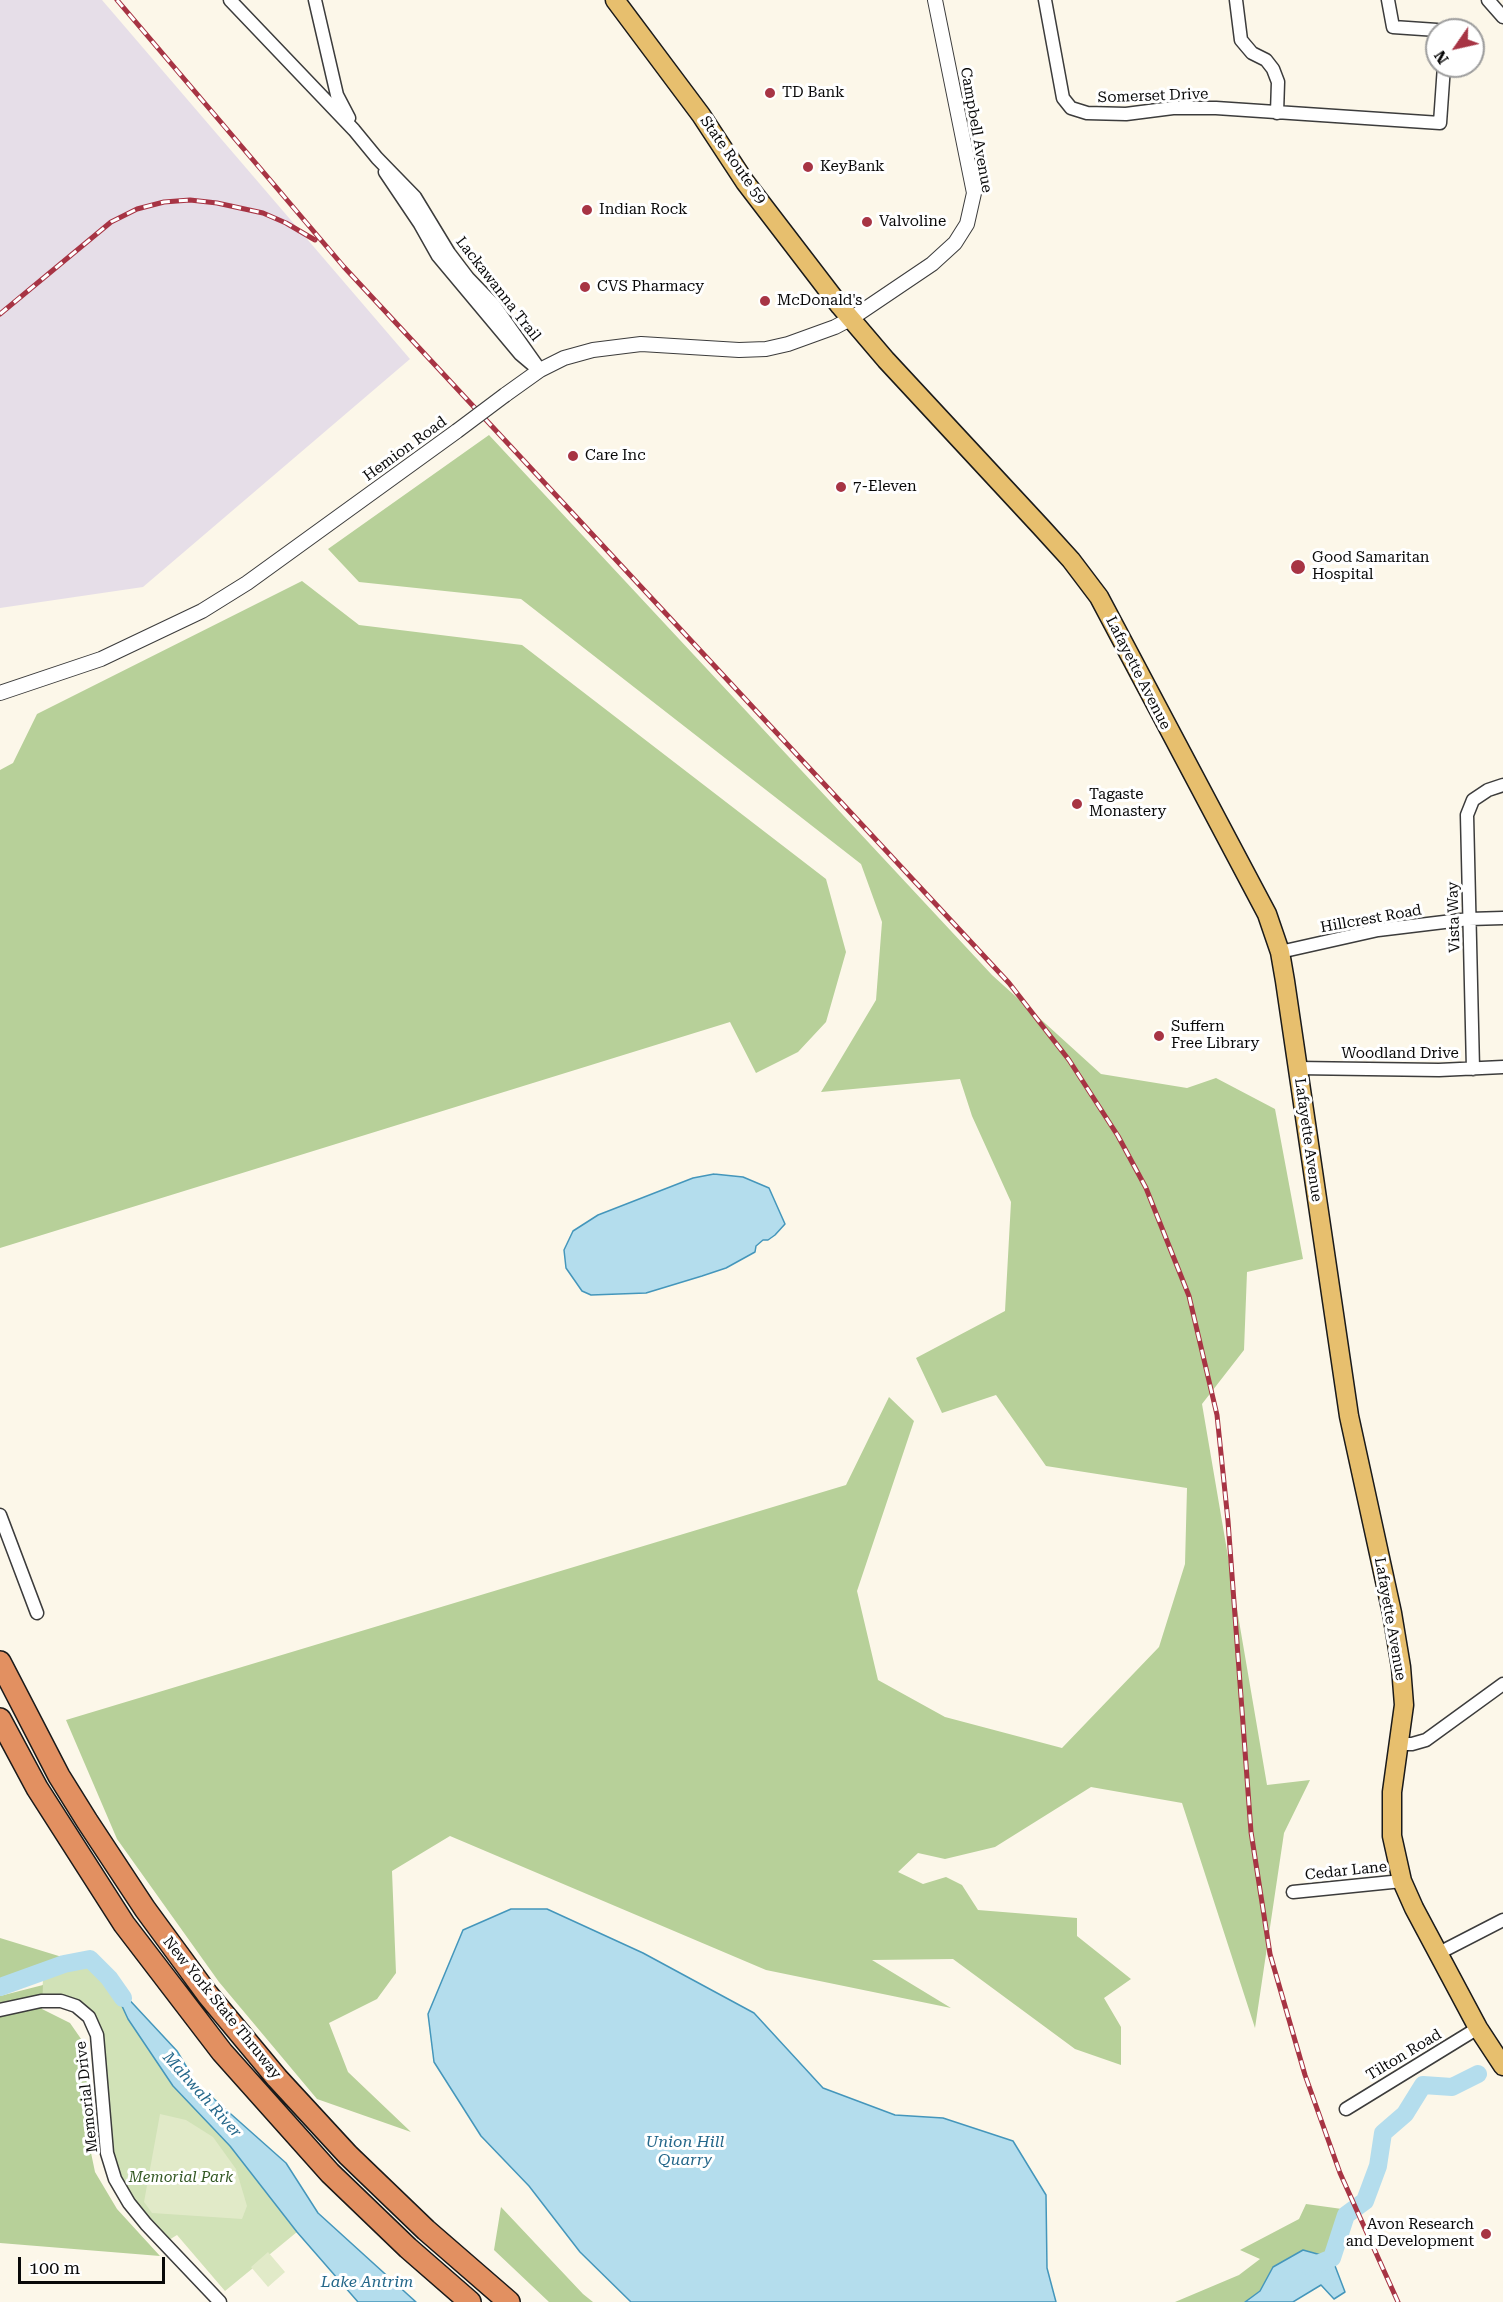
<!DOCTYPE html>
<style>
body{margin:0}
#map{position:relative;width:1503px;height:2302px;overflow:hidden;background:#fcf7e9;font-family:"Roboto Serif",serif}
canvas{display:block}
.north{position:absolute;left:1425px;top:18px;width:60px;height:60px;box-sizing:border-box;background:#fff;border:2px solid #9d9d9d;border-radius:50%;rotate:236deg;font-size:16px;font-weight:700;line-height:24px;text-align:center;color:#090909}
.north::after{content:'';display:block;margin:auto;width:21px;height:27px;background:#a73444;clip-path:polygon(50% 0,100% 100%,50% 72%,0 100%)}
.scale{position:absolute;left:18px;top:2257px;width:147px;height:27px;box-sizing:border-box;border:3px solid #090909;border-top:0;padding-left:8px;font-size:18px;line-height:21px;white-space:nowrap;color:#090909;-webkit-text-stroke:4px #fff;paint-order:stroke}
</style>
<div id="map">
<canvas width="1503" height="2302"></canvas>
<div class="north">N</div>
<div class="scale">100 m</div>
</div>
<script>
const context = document.querySelector('canvas').getContext('2d');
context.lineJoin = 'round';
function fillPath(path, color) {
  context.fillStyle = color;
  context.fill(path, 'evenodd');
}
function shape(rows) {
  const path = new Path2D();
  for (const r of rows) {
    path.moveTo(r[0], r[1]);
    for (let i = 2; i < r.length; i += 2) path.lineTo(r[i], r[i + 1]);
  }
  return path;
}
function stroke(path, color, width, dash) {
  context.strokeStyle = color;
  context.lineWidth = width;
  context.lineCap = dash ? 'butt' : 'round';
  context.setLineDash(dash || []);
  context.stroke(path);
}
function drawText(font, color, halo, rows, align = 'center') {
  context.font = font + ' "Roboto Serif",serif';
  context.lineWidth = 6;
  context.setLineDash([]);
  context.textBaseline = 'middle';
  context.strokeStyle = halo;
  context.fillStyle = color;
  for (const [text, x, y, turn = 0] of rows) {
    context.save();
    context.translate(x, y);
    context.rotate((+turn || 0) * Math.PI / 180);
    context.textAlign = isNaN(turn) ? turn : align;
    if (halo) context.strokeText(text, 0, 0);
    context.fillText(text, 0, 0);
    context.restore();
  }
}
fillPath(shape([
 [0,0,102,0,410,359,143,587,0,608]
]), '#e6dee8');
fillPath(shape([
 [90,1959,109,1978,128,2019,173,2086,230,2146,297,2232,225,2291,177,2235,164,2243,115,2179,97,2035,76,2006,41,2001,44,1971,64,1964]
]), '#d1e2b7');
fillPath(shape([
 [489,435,992,975,1101,1074,1187,1088,1216,1078,1275,1109,1303,1259,1247,1272,1244,1350,1202,1404,1267,1785,1310,1780,1284,1833,1255,2028,1182,1803,1091,1787,995,1847,945,1859,918,1853,898,1872,923,1884,946,1877,962,1885,978,1910,1077,1918,1077,1936,1131,1979,1104,1998,1121,2027,1121,2065,1075,2049,953,1959,872,1960,951,2008,766,1970,450,1836,392,1871,396,1973,377,1999,329,2023,348,2072,411,2132,317,2099,219,1982,117,1839,66,1720,846,1485,889,1397,914,1421,857,1591,878,1680,945,1717,1062,1748,1159,1647,1185,1564,1187,1488,1046,1466,996,1395,942,1413,916,1358,1005,1311,1011,1202,972,1116,960,1079,821,1092,876,1000,882,922,861,864,521,599,359,582,328,549],
 [302,581,359,625,522,645,826,879,846,952,826,1022,798,1052,756,1073,730,1022,0,1248,0,770,13,763,37,714],
 [0,1938,62,1957,29,1972,0,1980],
 [43,1985,42,2009,70,2023,86,2046,90,2087,84,2119,95,2172,117,2209,160,2256,0,2243,0,1996],
 [1306,2204,1342,2209,1332,2258,1303,2251,1273,2267,1260,2291,1245,2302,1175,2302,1239,2275,1260,2259,1240,2250,1299,2219],
 [501,2207,583,2294,593,2302,549,2302,494,2250]
]), '#b7d099');
fillPath(shape([
 [160,2114,186,2120,213,2137,236,2169,247,2206,242,2219,152,2213,144,2202],
 [268,2252,285,2272,268,2287,251,2267]
]), '#e1eac8');
const water = shape([
 [714,1174,743,1177,769,1188,785,1224,775,1235,768,1240,763,1240,756,1246,755,1252,726,1268,702,1276,646,1293,591,1295,582,1291,566,1268,564,1250,573,1231,598,1215,693,1178,714,1174],
 [511,1909,547,1909,643,1953,754,2013,823,2088,895,2115,943,2118,1013,2141,1046,2195,1047,2268,1056,2302,631,2302,580,2252,529,2186,481,2136,434,2062,428,2014,463,1930,511,1909],
 [109,1978,177,2051,196,2083,286,2163,318,2213,416,2302,358,2302,297,2232,230,2146,173,2086,128,2019,109,1978],
 [1303,2250,1332,2258,1345,2292,1334,2299,1321,2285,1293,2302,1245,2302,1260,2291,1273,2267,1303,2250]
]);
fillPath(water, '#b4dded');
stroke(water, '#4496bb', 1.5);
stroke(shape([
 [0,1987,64,1964,90,1959,109,1978,123,1998],
 [1310,2267,1332,2258,1346,2215,1365,2201,1378,2166,1383,2133,1405,2114,1423,2085,1452,2087,1478,2074]
]), '#b4dded', 18);
const minor = shape([
 [230,0,354,130,377,158,415,197,449,253,468,278,494,305,540,370],
 [315,0,337,95,349,118],
 [1045,0,1063,98,1071,108,1087,113,1126,114,1173,108,1216,108,1440,123,1444,66],
 [1236,0,1241,40,1252,53,1266,60,1273,69,1278,82,1277,113],
 [1388,0,1393,27,1437,30],
 [1488,0,1503,17],
 [385,172,420,224,438,256,520,354,533,365],
 [1280,952,1378,930,1469,919,1503,918],
 [1297,1068,1439,1070,1503,1067],
 [1473,1069,1467,815,1473,800,1488,790,1503,785],
 [0,1515,37,1613],
 [1398,1744,1412,1744,1426,1740,1503,1684],
 [1293,1892,1402,1881],
 [1437,1954,1503,1920],
 [0,2010,41,2001,61,2001,76,2006,89,2017,97,2035,107,2153,115,2179,129,2203,146,2224,220,2302],
 [1346,2109,1478,2028]
]);
const tertiary = shape([
 [505,395,540,370,564,358,593,350,641,344,739,350,766,349,788,344,835,327,852,318,932,264,955,243,967,224,974,193,935,0],
 [0,693,101,659,202,611,247,583,457,431]
]);
const primary = shape([
 [615,0,701,115,745,182,840,306,886,360,1041,527,1071,560,1099,597,1267,914,1280,952,1285,981,1349,1416,1392,1613,1401,1667,1404,1705,1392,1792,1392,1836,1402,1881,1414,1908,1478,2028,1503,2066]
]);
const motorway = shape([
 [0,1662,59,1776,87,1821,145,1909,208,1995,277,2078,348,2155,426,2230,509,2302],
 [0,1719,37,1788,124,1924,222,2052,330,2173,408,2248,470,2302]
]);
stroke(minor, '#3c3c3c', 15);
stroke(tertiary, '#3c3c3c', 16);
stroke(primary, '#1a1a1a', 21);
stroke(motorway, '#1a1a1a', 24);
stroke(minor, '#fff', 12);
stroke(tertiary, '#fff', 14);
stroke(primary, '#e7bf6e', 18);
stroke(motorway, '#e29061', 21);
const rail = shape([
 [117,0,344,267,1009,983,1069,1060,1118,1136,1146,1188,1189,1296,1217,1415,1228,1521,1251,1832,1270,1954,1305,2075,1340,2173,1398,2302],
 [0,314,111,222,137,209,164,202,190,200,217,203,263,213,286,223,315,240]
]);
stroke(rail, '#a73444', 5);
stroke(rail, '#fff', 3, [9]);
const tertiaryBridge = shape([
 [457,431,505,395]
]);
stroke(tertiaryBridge, '#3c3c3c', 16, []);
stroke(tertiaryBridge, '#fff', 14);
for (const [x, y, r, color] of [
 [770,93,6,"#a73444"],
 [808,167,6,"#a73444"],
 [587,210,6,"#a73444"],
 [867,222,6,"#a73444"],
 [585,287,6,"#a73444"],
 [765,301,6,"#a73444"],
 [573,456,6,"#a73444"],
 [841,487,6,"#a73444"],
 [1298,567,8,"#a73444"],
 [1077,804,6,"#a73444"],
 [1159,1036,6,"#a73444"],
 [1486,2234,6,"#a73444"]
]) {
  const dot = new Path2D();
  dot.arc(x, y, r, 0, 2 * Math.PI);
  context.fillStyle = color;
  context.fill(dot);
  stroke(dot, '#fff', 2);
}
drawText('15px', '#090909', '#fff', [
 ["TD Bank",782,93],
 ["KeyBank",820,167],
 ["Indian Rock",599,210],
 ["Valvoline",879,222],
 ["CVS Pharmacy",597,287],
 ["McDonald's",777,301],
 ["Care Inc",585,456],
 ["7-Eleven",853,487],
 ["Good Samaritan",1312,558],
 ["Hospital",1312,575],
 ["Tagaste",1089,795],
 ["Monastery",1089,812],
 ["Suffern",1171,1027],
 ["Free Library",1171,1044],
 ["Avon Research",1474,2225,"right"],
 ["and Development",1474,2242,"right"]
], 'left');
drawText('15px', '#090909', '#fff', [
 ["Somerset Drive",1153,96,-2],
 ["Campbell Avenue",976,130,80],
 ["State Route 59",733,160,55],
 ["Lackawanna Trail",498,289,52],
 ["Hemion Road",405,449,-36],
 ["Lafayette Avenue",1138,673,63],
 ["Vista Way",1454,917,-92],
 ["Hillcrest Road",1371,919,-10],
 ["Woodland Drive",1400,1054],
 ["Lafayette Avenue",1308,1140,82],
 ["Lafayette Avenue",1390,1619,80],
 ["Cedar Lane",1346,1871,-6],
 ["New York State Thruway",222,2008,51],
 ["Tilton Road",1404,2055,-31],
 ["Memorial Drive",87,2097,-96]
]);
drawText('italic 15px', '#335823', '#fff', [
 ["Memorial Park",181,2178]
]);
drawText('italic 16px', '#24678a', '#fff', [
 ["Mahwah River",202,2095,48],
 ["Union Hill",685,2142],
 ["Quarry",685,2160],
 ["Lake Antrim",367,2282]
]);
</script>
